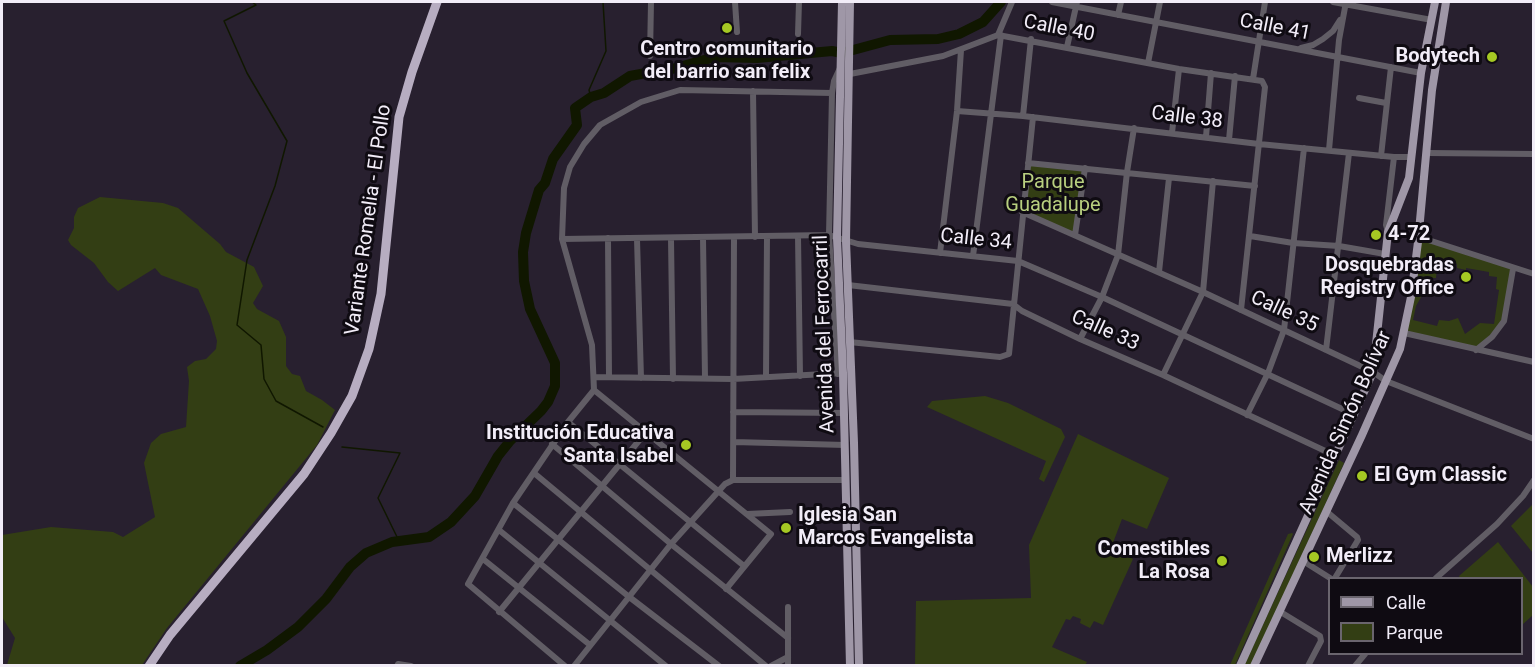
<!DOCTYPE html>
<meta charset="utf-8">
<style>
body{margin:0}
#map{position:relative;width:1535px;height:667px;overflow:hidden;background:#28202f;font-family:Roboto,sans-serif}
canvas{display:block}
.frame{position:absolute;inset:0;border:3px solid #f2edf8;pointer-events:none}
.legend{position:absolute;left:1328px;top:577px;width:195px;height:78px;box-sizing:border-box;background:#0f0b12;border:2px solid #6a656e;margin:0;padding:8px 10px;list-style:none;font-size:18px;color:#f2edf8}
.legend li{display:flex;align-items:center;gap:12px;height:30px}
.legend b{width:30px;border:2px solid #6a656e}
</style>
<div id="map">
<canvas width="1535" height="667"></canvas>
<div class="frame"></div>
<ul class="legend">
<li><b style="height:8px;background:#9f97a7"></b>Calle</li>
<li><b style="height:16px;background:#333e14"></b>Parque</li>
</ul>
</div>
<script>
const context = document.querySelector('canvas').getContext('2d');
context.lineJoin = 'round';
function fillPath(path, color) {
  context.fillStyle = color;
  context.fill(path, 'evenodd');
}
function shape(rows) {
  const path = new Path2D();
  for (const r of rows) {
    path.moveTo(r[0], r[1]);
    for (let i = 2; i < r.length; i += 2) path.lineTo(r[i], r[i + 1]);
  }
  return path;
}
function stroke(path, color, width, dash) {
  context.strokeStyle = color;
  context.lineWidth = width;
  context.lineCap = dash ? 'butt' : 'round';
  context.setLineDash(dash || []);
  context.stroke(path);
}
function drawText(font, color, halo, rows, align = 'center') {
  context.font = font + ' Roboto,sans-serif';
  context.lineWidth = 6;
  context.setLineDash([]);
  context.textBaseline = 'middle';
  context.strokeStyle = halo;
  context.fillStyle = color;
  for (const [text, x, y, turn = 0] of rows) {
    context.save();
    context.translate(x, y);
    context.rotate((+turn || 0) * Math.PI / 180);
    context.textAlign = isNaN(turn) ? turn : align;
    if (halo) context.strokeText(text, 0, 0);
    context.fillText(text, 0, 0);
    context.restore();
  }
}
fillPath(shape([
 [1028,163,1085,168,1075,235,1022,212],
 [100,197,163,203,178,208,220,244,226,252,254,267,263,286,253,303,257,309,279,321,286,337,286,366,292,374,300,376,306,391,322,400,335,410,317,445,167,628,142,665,7,665,15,638,2,617,2,535,51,527,113,532,123,537,155,517,144,463,151,443,161,434,186,427,189,381,187,367,195,361,206,359,216,349,217,341,210,316,198,289,161,275,155,268,118,291,108,282,94,263,71,245,68,240,74,228,74,217,78,208],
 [1419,237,1513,269,1504,321,1476,350,1404,333],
 [1442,261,1457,264,1457,268,1466,270,1466,268,1489,272,1489,276,1497,277,1496,289,1499,290,1494,324,1480,323,1465,334,1458,318,1449,321,1439,320,1437,326,1413,320,1416,306,1432,278,1436,278,1437,267],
 [985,396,1008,403,1061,429,1065,437,1044,482,1039,479,1046,461,927,407,932,401],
 [1078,434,1169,478,1147,529,1122,519,1111,548,1133,559,1103,625,1094,621,1090,628,1080,623,1081,619,1073,616,1070,620,1066,619,1052,647,1087,662,1085,665,915,665,916,601,1031,598,1029,545],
 [1339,460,1344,463,1324,507,1251,665,1244,666],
 [1533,504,1533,553,1511,526],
 [1292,533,1293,534,1235,665,1230,665,1288,534],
 [1498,542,1533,587,1533,615,1522,625,1522,578,1460,578,1459,576]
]), '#333e14');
stroke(shape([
 [252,2,256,5,224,21,247,73,287,141,275,186,247,260,237,325,261,345,264,379,276,401,323,427],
 [591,97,589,90,606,51,603,2],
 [342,447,400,453,378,498,399,541]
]), '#101700', 1.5);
stroke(shape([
 [240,666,267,650,298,627,326,599,350,567,366,553,392,542,429,537,451,522,475,496,498,456,510,441,541,411,548,402,555,386,555,363,530,309,524,281,523,252,526,233,539,190,545,183,553,159,577,125,575,108,591,97,604,93,630,76,646,73,654,74,715,57,757,58,832,51,842,53,890,40,938,39,959,34,983,22,1001,2]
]), '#101700', 10);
stroke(shape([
 [735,2,737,32],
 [1052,2,1421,73],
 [1333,2,1432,20],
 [1118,15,1121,2],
 [798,34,799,2],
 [998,35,1012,2],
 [1067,47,1077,2],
 [1301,48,1313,45,1323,39,1333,31,1340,20],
 [650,56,651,2],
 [1148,63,1160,2],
 [850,74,943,56,998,35,1179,69,1262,81,1265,87,1241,310],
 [1253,79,1265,2],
 [753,91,755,237],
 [1359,98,1386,103],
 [957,111,1023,116,1259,144,1394,157,1412,157],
 [1023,116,1031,39],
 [1172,133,1179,69],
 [1206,137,1211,73],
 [1229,140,1235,76],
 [1329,150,1339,40,1346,2],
 [1427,153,1534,154],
 [1381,156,1391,67],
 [1028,163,1255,186],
 [1022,212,1203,292,1373,372,1386,381,1534,439],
 [1388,232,1386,225,1394,157],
 [1075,235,1085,168],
 [798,236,800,376],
 [1250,236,1293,243,1339,246,1385,254],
 [1419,237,1534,274],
 [608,238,609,377],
 [703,238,705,378],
 [562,239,829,235,858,244,1018,261,1102,297,1355,415],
 [637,239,641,378],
 [671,239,673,379],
 [940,253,957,111,961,50],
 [973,256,1001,35],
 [1159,272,1169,178],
 [848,285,1013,304,1022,311,1080,339,1163,375,1336,456],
 [1404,333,1534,362],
 [1080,339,1102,297,1118,255,1127,172,1134,128],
 [849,342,1000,357,1009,354,1033,117],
 [1326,350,1349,153],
 [1476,350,1492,337,1504,321,1513,269],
 [838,374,829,235,832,93,834,81,840,68],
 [1163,375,1203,292,1213,181],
 [594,377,733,379,843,373],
 [766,377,767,237],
 [594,390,592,345,562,239,564,188,570,167,584,144,600,125,641,102,680,90,832,93],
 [594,390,771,534,726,589],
 [733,412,844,413],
 [1247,415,1268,373,1284,330,1304,148],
 [568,422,744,566],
 [734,442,845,445],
 [552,444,671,544,788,638],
 [534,473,766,666],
 [733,480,734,237],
 [513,503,628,596,719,666],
 [1326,511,1357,537,1358,540,1335,578],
 [747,514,790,512],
 [499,530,666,666],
 [483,559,590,645],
 [1303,561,1330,578],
 [1436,578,1497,524,1523,496,1534,480],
 [788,607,788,666],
 [1279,611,1320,636,1321,641,1308,666],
 [499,612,646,432],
 [397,666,398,664,411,666],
 [565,666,468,584,513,503,568,422,594,390],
 [574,666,671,544,725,484,733,480,846,480],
 [771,666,788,657],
 [1355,666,1365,654]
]), '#615d65', 6);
stroke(shape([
 [842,2,837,238,843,373,850,666],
 [850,2,846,241,854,443,859,666],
 [1240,666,1373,372,1388,232,1409,178,1421,73,1435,2],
 [1254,666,1362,435,1400,349,1411,297,1418,242,1432,90,1446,2]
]), '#9f97a7', 8);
stroke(shape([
 [149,666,170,635,304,474,331,433,352,396,369,349,381,294,399,117,412,72,437,2]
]), '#b7adc1', 9);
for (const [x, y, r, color] of [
 [727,28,6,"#a5c823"],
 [1492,57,6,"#a5c823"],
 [1376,235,6,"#a5c823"],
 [1466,277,6,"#a5c823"],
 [686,445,6,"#a5c823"],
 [1362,476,6,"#a5c823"],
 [786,528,6,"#a5c823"],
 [1314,557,6,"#a5c823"],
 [1222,561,6,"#a5c823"]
]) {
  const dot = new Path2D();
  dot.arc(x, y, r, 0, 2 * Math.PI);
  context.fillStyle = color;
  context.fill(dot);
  stroke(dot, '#0f0b12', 2);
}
drawText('20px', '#f2edf8', '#0f0b12', [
 ["Calle 41",1275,28,11],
 ["Calle 40",1059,29,11],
 ["Calle 38",1187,118,7],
 ["Variante Romelia - El Pollo",369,220,-82],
 ["Calle 34",976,240,6],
 ["Calle 35",1284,312,25],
 ["Calle 33",1105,331,24],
 ["Avenida del Ferrocarril",825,334,-92],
 ["Avenida Simón Bolívar",1346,423,-66]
]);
drawText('bold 20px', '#f2edf8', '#0f0b12', [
 ["Centro comunitario",727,50,"center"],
 ["del barrio san felix",727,73,"center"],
 ["Bodytech",1480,57],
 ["4-72",1388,235,"left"],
 ["Dosquebradas",1454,266],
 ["Registry Office",1454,289],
 ["Institución Educativa",674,434],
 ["Santa Isabel",674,457],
 ["El Gym Classic",1374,476,"left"],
 ["Iglesia San",798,516,"left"],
 ["Marcos Evangelista",798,539,"left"],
 ["Comestibles",1210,550],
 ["La Rosa",1210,573],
 ["Merlizz",1326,557,"left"]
], 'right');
drawText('20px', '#b8cf7f', '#0f0b12', [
 ["Parque",1053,183],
 ["Guadalupe",1053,206]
]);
</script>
